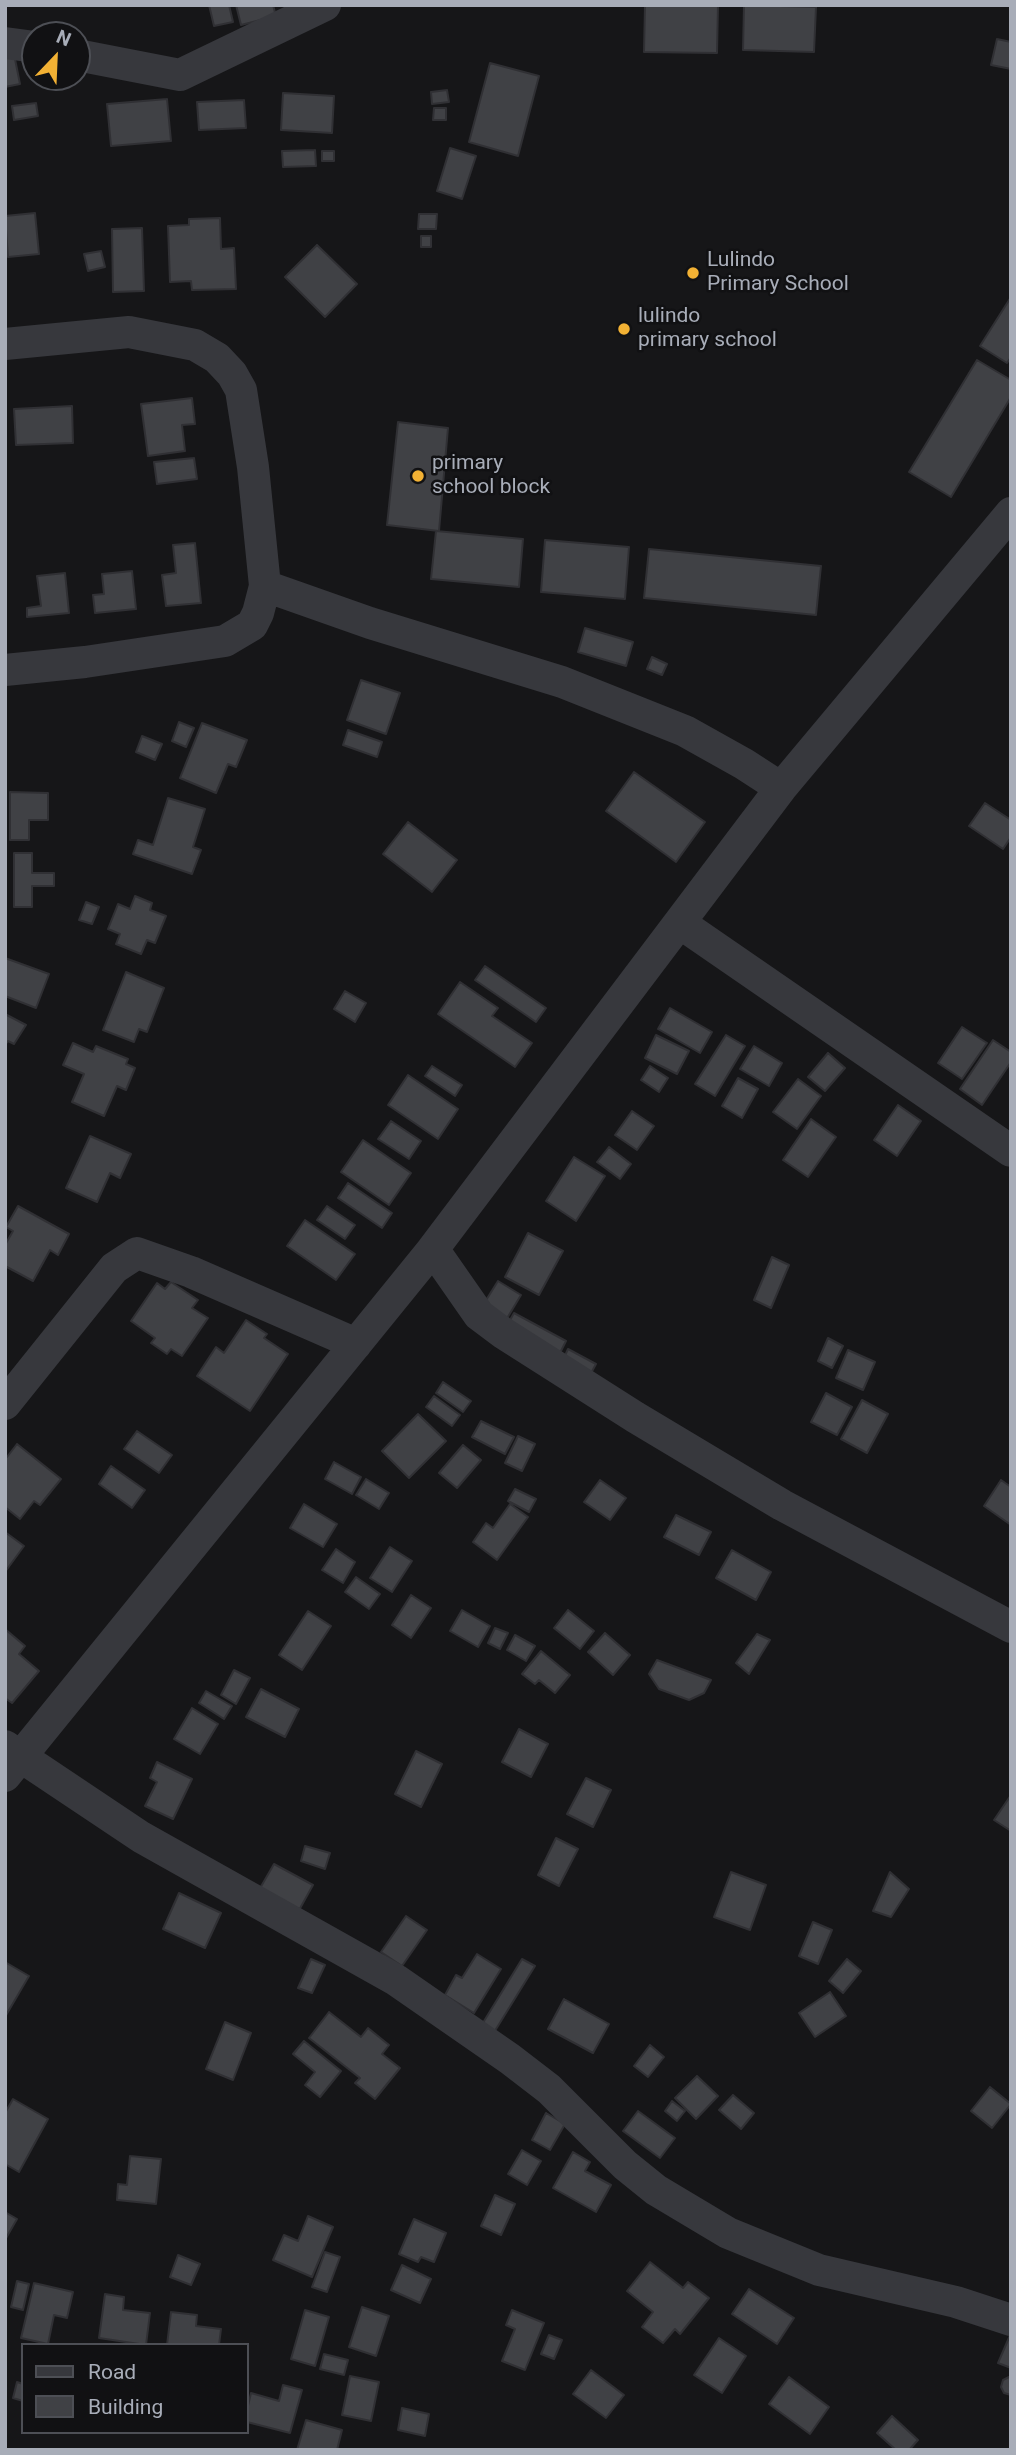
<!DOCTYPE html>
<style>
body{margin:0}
#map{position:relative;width:1016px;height:2455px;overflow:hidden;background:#161618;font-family:Roboto,sans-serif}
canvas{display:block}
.frame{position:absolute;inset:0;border:7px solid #a8adb8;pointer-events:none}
.legend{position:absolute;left:21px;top:2343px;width:228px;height:91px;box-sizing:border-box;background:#111113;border:2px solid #4d4f55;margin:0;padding:9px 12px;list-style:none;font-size:21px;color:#a8adb8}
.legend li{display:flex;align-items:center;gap:14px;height:35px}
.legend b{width:35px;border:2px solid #4d4f55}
.north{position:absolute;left:21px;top:21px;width:70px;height:70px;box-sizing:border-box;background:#111113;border:2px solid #4d4f55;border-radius:50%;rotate:23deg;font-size:19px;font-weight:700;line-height:28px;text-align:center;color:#a8adb8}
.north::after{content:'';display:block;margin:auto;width:24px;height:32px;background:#f2b134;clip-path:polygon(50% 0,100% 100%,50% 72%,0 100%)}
</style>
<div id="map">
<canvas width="1016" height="2455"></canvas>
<div class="frame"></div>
<ul class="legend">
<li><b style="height:9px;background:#37383d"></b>Road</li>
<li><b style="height:19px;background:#404145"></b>Building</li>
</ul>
<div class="north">N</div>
</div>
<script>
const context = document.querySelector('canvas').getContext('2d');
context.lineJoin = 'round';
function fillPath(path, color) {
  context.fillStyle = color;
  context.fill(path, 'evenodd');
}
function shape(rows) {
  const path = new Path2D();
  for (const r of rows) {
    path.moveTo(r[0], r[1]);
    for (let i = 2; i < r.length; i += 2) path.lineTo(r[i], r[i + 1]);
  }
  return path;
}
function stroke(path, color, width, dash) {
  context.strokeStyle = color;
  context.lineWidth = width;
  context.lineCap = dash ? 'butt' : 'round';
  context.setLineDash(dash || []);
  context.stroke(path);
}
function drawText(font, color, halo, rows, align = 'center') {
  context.font = font + ' Roboto,sans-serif';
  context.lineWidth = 5;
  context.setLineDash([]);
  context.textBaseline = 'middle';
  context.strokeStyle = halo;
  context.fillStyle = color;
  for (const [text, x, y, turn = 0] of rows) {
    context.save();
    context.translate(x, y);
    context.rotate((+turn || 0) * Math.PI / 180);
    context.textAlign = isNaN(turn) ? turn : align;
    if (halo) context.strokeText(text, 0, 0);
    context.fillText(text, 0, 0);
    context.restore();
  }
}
const building = shape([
 [209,5,229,5,233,22,214,26,209,5],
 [236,5,273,5,276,16,241,25,236,5],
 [645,5,718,5,717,53,644,52,645,5],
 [744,5,816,7,814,52,743,50,744,5],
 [997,39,1011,42,1011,69,991,65,997,39],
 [13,49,20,84,5,87,5,51,13,49],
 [490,63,539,76,518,156,469,142,490,63],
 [447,90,449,102,432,104,431,92,447,90],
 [283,93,334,96,332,133,281,130,283,93],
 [167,99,171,141,111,146,107,104,167,99],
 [244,100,246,128,199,130,197,102,244,100],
 [36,103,38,116,14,120,12,106,36,103],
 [434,108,446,108,446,120,433,120,434,108],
 [450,148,476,156,462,199,437,191,450,148],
 [315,150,316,166,283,167,282,151,315,150],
 [322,151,334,151,334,161,322,161,322,151],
 [35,213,39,254,8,257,5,216,35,213],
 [419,214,437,214,436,229,418,229,419,214],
 [220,218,221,249,234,248,236,289,192,290,191,281,170,282,168,226,189,225,189,219,220,218],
 [142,228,144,291,113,292,112,229,142,228],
 [421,236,431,236,431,247,421,247,421,236],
 [317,245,357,284,325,317,285,277,317,245],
 [101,251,105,267,88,271,84,254,101,251],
 [1011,297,1011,357,1007,363,980,346,1011,297],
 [977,360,1011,380,1011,397,951,497,909,472,977,360],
 [192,398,195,424,182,425,185,451,148,456,141,404,192,398],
 [72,406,73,443,16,445,14,409,72,406],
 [398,422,448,428,439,531,387,525,398,422],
 [194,458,197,479,157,484,154,462,194,458],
 [436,531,523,539,519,587,431,579,436,531],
 [545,540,629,547,625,599,541,592,545,540],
 [195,543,201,603,166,606,162,575,176,573,173,545,195,543],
 [649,549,821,566,816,615,644,598,649,549],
 [132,571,136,609,95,613,93,595,104,594,102,574,132,571],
 [65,573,69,613,27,617,27,608,41,606,37,576,65,573],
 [585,628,633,642,626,666,578,652,585,628],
 [652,657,667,664,662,675,647,669,652,657],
 [361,680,400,693,386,734,347,720,361,680],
 [179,722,194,728,186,747,172,741,179,722],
 [202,723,247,740,236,767,228,764,216,793,180,778,202,723],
 [348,730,382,742,377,757,343,745,348,730],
 [142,736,162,744,155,760,136,752,142,736],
 [634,772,705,822,676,862,606,811,634,772],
 [10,792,48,793,48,820,29,820,29,840,10,840,10,792],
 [168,798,205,809,193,847,201,850,192,874,133,854,138,840,153,845,168,798],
 [985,803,1011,820,1011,837,1003,849,969,826,985,803],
 [408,822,457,860,432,892,383,854,408,822],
 [14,853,32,853,32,873,54,873,54,886,32,886,32,907,14,907,14,853],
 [135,896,152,903,150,910,166,916,155,943,147,940,141,954,116,944,120,934,108,929,118,904,130,909,135,896],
 [86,902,99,907,92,924,79,920,86,902],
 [5,958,49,974,36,1008,5,996,5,958],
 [485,966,546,1008,536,1022,475,980,485,966],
 [126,972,164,988,147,1032,139,1029,134,1042,103,1030,126,972],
 [460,982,498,1008,492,1016,532,1043,515,1067,438,1014,460,982],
 [345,991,366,1003,355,1022,334,1009,345,991],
 [670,1008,712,1032,700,1053,658,1029,670,1008],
 [5,1014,26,1025,14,1044,8,1041,5,1045,5,1014],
 [962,1027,987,1043,962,1079,938,1063,962,1027],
 [656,1035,689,1051,677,1074,645,1058,656,1035],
 [726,1035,745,1046,715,1096,695,1084,726,1035],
 [993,1040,1011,1052,1011,1062,982,1105,960,1089,993,1040],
 [73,1043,93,1052,96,1046,128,1059,126,1064,135,1068,126,1090,117,1086,104,1116,72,1102,84,1074,63,1065,73,1043],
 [754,1046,782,1063,769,1086,740,1069,754,1046],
 [828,1053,845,1068,825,1091,808,1077,828,1053],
 [432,1066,462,1085,455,1096,425,1076,432,1066],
 [650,1066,668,1078,659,1092,641,1080,650,1066],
 [408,1075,458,1109,438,1139,388,1105,408,1075],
 [738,1078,758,1089,742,1118,722,1106,738,1078],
 [798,1079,821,1096,797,1129,773,1112,798,1079],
 [898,1105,921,1121,897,1156,874,1140,898,1105],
 [632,1111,654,1126,637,1150,615,1135,632,1111],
 [811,1119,836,1137,808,1177,783,1160,811,1119],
 [391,1121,421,1141,409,1159,378,1139,391,1121],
 [90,1136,131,1154,120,1178,110,1173,97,1202,66,1188,90,1136],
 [363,1140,411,1173,389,1205,341,1172,363,1140],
 [609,1147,631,1164,620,1179,597,1162,609,1147],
 [574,1157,605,1176,576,1221,546,1201,574,1157],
 [348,1183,392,1213,382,1228,338,1198,348,1183],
 [18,1206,69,1234,58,1255,50,1250,33,1281,5,1266,5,1245,13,1231,6,1227,18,1206],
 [327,1206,355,1225,345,1239,317,1220,327,1206],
 [305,1220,355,1254,336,1280,287,1246,305,1220],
 [528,1233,563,1251,539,1295,505,1277,528,1233],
 [772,1257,789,1265,771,1308,754,1300,772,1257],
 [498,1281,521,1295,506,1320,483,1305,498,1281],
 [171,1282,198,1300,192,1308,208,1318,182,1356,171,1349,167,1354,151,1343,155,1338,131,1321,157,1283,165,1289,171,1282],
 [514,1313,566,1341,559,1355,506,1327,514,1313],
 [246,1320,267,1334,264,1338,288,1354,250,1411,197,1376,216,1347,224,1353,246,1320],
 [828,1338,843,1346,832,1368,818,1361,828,1338],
 [568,1349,596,1364,590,1375,563,1360,568,1349],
 [848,1350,875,1362,863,1390,836,1378,848,1350],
 [443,1382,471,1401,463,1412,436,1393,443,1382],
 [826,1393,852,1407,837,1435,811,1422,826,1393],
 [434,1396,460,1415,452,1426,426,1407,434,1396],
 [862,1400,888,1414,867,1453,841,1439,862,1400],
 [418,1414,446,1441,409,1478,382,1451,418,1414],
 [481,1421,514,1437,505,1454,472,1437,481,1421],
 [137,1431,172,1455,159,1473,124,1449,137,1431],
 [518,1436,535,1444,522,1471,505,1463,518,1436],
 [17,1444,61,1479,40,1505,34,1501,20,1519,5,1507,5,1456,7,1457,17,1444],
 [463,1445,481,1460,457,1488,439,1473,463,1445],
 [334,1462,361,1477,352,1494,325,1479,334,1462],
 [111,1466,145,1490,132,1508,99,1484,111,1466],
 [366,1479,389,1493,379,1509,356,1495,366,1479],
 [600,1480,626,1498,610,1520,584,1502,600,1480],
 [1001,1480,1011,1487,1011,1525,984,1506,1001,1480],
 [515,1489,536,1499,529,1512,508,1501,515,1489],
 [304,1504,337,1524,323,1547,290,1528,304,1504],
 [510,1504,528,1517,497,1560,473,1542,486,1523,493,1528,510,1504],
 [676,1515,711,1532,699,1555,664,1537,676,1515],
 [5,1532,24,1546,5,1572,5,1532],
 [390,1547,412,1561,392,1592,370,1578,390,1547],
 [336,1549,355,1562,343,1583,322,1570,336,1549],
 [732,1550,771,1572,756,1600,716,1578,732,1550],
 [356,1577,380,1594,369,1609,345,1592,356,1577],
 [411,1595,431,1608,411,1638,392,1625,411,1595],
 [462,1610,490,1626,478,1647,450,1631,462,1610],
 [568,1610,594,1631,580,1649,554,1628,568,1610],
 [308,1611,331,1626,302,1670,279,1655,308,1611],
 [495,1628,508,1633,500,1649,488,1643,495,1628],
 [5,1629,25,1646,19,1654,39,1671,12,1703,5,1698,5,1629],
 [605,1633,630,1655,613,1675,588,1652,605,1633],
 [757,1634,770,1640,749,1674,736,1663,757,1634],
 [515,1635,535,1646,526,1661,507,1650,515,1635],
 [541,1651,570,1675,555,1693,539,1680,535,1684,522,1674,541,1651],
 [657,1660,711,1680,704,1693,689,1700,659,1689,649,1674,657,1660],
 [234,1670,250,1678,236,1704,221,1695,234,1670],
 [261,1689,299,1709,285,1737,246,1717,261,1689],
 [206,1691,232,1706,224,1719,199,1703,206,1691],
 [192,1708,218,1724,200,1754,174,1739,192,1708],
 [519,1729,548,1744,531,1777,502,1762,519,1729],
 [416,1751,442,1764,421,1807,395,1794,416,1751],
 [157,1762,192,1779,173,1819,145,1806,157,1782,150,1778,157,1762],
 [586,1778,611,1790,593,1827,567,1814,586,1778],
 [1011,1795,1011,1831,994,1820,1011,1795],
 [556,1838,578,1849,559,1886,538,1875,556,1838],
 [305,1846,330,1853,325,1869,301,1861,305,1846],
 [274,1864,313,1885,298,1912,259,1890,274,1864],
 [731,1872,766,1885,750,1930,714,1917,731,1872],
 [890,1872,909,1889,891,1917,873,1911,890,1872],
 [179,1893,221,1913,205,1948,163,1929,179,1893],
 [406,1916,427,1930,402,1966,381,1952,406,1916],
 [813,1922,832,1930,818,1964,799,1956,813,1922],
 [477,1954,501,1969,474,2013,445,1995,456,1975,462,1978,477,1954],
 [311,1959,325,1965,312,1993,298,1988,311,1959],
 [522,1959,535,1966,493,2034,481,2026,522,1959],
 [847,1959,861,1971,843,1993,829,1981,847,1959],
 [5,1962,29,1976,5,2017,5,1962],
 [830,1992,846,2016,815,2037,799,2013,830,1992],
 [564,1999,609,2024,593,2053,548,2029,564,1999],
 [329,2012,361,2037,368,2028,389,2045,382,2054,400,2068,375,2099,355,2083,360,2078,309,2038,329,2012],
 [225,2022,251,2033,233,2080,206,2069,225,2022],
 [304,2041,341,2071,320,2097,305,2085,315,2072,293,2054,304,2041],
 [650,2045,664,2057,648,2077,634,2066,650,2045],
 [697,2076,718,2096,696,2119,675,2098,697,2076],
 [990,2087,1011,2104,992,2128,971,2111,990,2087],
 [733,2095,754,2113,741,2129,719,2110,733,2095],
 [13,2099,48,2119,19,2172,5,2164,5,2113,13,2099],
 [672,2101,685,2111,677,2121,665,2111,672,2101],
 [638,2111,675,2138,660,2158,623,2131,638,2111],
 [546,2113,565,2124,550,2150,532,2140,546,2113],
 [522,2150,541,2161,527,2185,508,2174,522,2150],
 [573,2152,590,2162,585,2171,611,2185,596,2212,553,2188,573,2152],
 [130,2156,161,2159,156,2204,117,2200,118,2184,127,2185,130,2156],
 [495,2195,515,2204,501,2235,481,2226,495,2195],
 [5,2212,17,2219,5,2240,5,2212],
 [308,2216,333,2227,312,2277,273,2260,284,2235,298,2241,308,2216],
 [414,2219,446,2233,434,2262,421,2257,418,2262,399,2254,414,2219],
 [325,2252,340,2257,327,2292,312,2287,325,2252],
 [178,2255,200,2264,191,2285,170,2277,178,2255],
 [650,2262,683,2288,688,2282,709,2298,680,2334,675,2329,663,2343,642,2327,653,2312,627,2291,650,2262],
 [402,2265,431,2279,420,2303,391,2290,402,2265],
 [17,2281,29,2284,23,2310,11,2307,17,2281],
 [34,2283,73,2292,67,2318,54,2315,48,2344,21,2338,34,2283],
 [749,2289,794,2318,777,2344,732,2314,749,2289],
 [105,2294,124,2297,123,2310,150,2313,146,2345,99,2338,105,2294],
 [362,2307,389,2316,376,2356,349,2347,362,2307],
 [305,2310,329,2317,315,2366,291,2359,305,2310],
 [512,2310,544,2323,525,2370,502,2361,515,2329,506,2325,512,2310],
 [171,2312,197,2315,196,2326,221,2329,219,2345,167,2345,171,2312],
 [1011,2333,1011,2368,998,2363,1011,2333],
 [549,2335,562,2340,554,2359,541,2354,549,2335],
 [719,2338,746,2356,722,2393,694,2375,719,2338],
 [324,2354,348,2360,344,2375,320,2369,324,2354],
 [591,2370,624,2395,606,2418,573,2394,591,2370],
 [350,2376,379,2382,371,2421,342,2415,350,2376],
 [789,2377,829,2407,810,2434,769,2404,789,2377],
 [1009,2377,1011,2377,1011,2395,1004,2393,1001,2387,1003,2380,1009,2377],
 [17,2382,23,2384,23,2401,13,2398,17,2382],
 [283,2385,302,2390,290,2433,247,2422,247,2410,251,2393,279,2401,283,2385],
 [402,2408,429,2414,425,2436,398,2430,402,2408],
 [892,2416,918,2440,909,2450,896,2450,877,2433,892,2416],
 [306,2420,342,2430,337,2450,297,2450,306,2420]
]);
fillPath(building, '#404145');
stroke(building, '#303034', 2);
stroke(shape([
 [5,43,35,47],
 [77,55,180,75,325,5],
 [5,344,129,332,195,345,217,358,232,374,241,390,253,467,265,586,258,613,252,625,225,641,85,662,5,670],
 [265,586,370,623,562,682,685,731,744,764,781,788],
 [680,923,1011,1151],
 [433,1249,479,1315,503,1333,635,1417,782,1505,1011,1627],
 [5,1404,114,1268,137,1253,191,1272,356,1344],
 [5,1746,141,1837,396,1980,510,2059,549,2089,625,2165,656,2190,728,2233,819,2270,956,2302,1011,2320],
 [5,1776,433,1249,781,788,1011,513]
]), '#37383d', 32);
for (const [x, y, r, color] of [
 [693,273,7,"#f2b134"],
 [624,329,7,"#f2b134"],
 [418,476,7,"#f2b134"]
]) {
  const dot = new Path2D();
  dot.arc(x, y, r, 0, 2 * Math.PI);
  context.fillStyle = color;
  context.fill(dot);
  stroke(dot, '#111113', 2.5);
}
drawText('21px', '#a8adb8', '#111113', [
 ["Lulindo",707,261],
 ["Primary School",707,285],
 ["lulindo",638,317],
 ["primary school",638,341],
 ["primary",432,464],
 ["school block",432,488]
], 'left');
</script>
